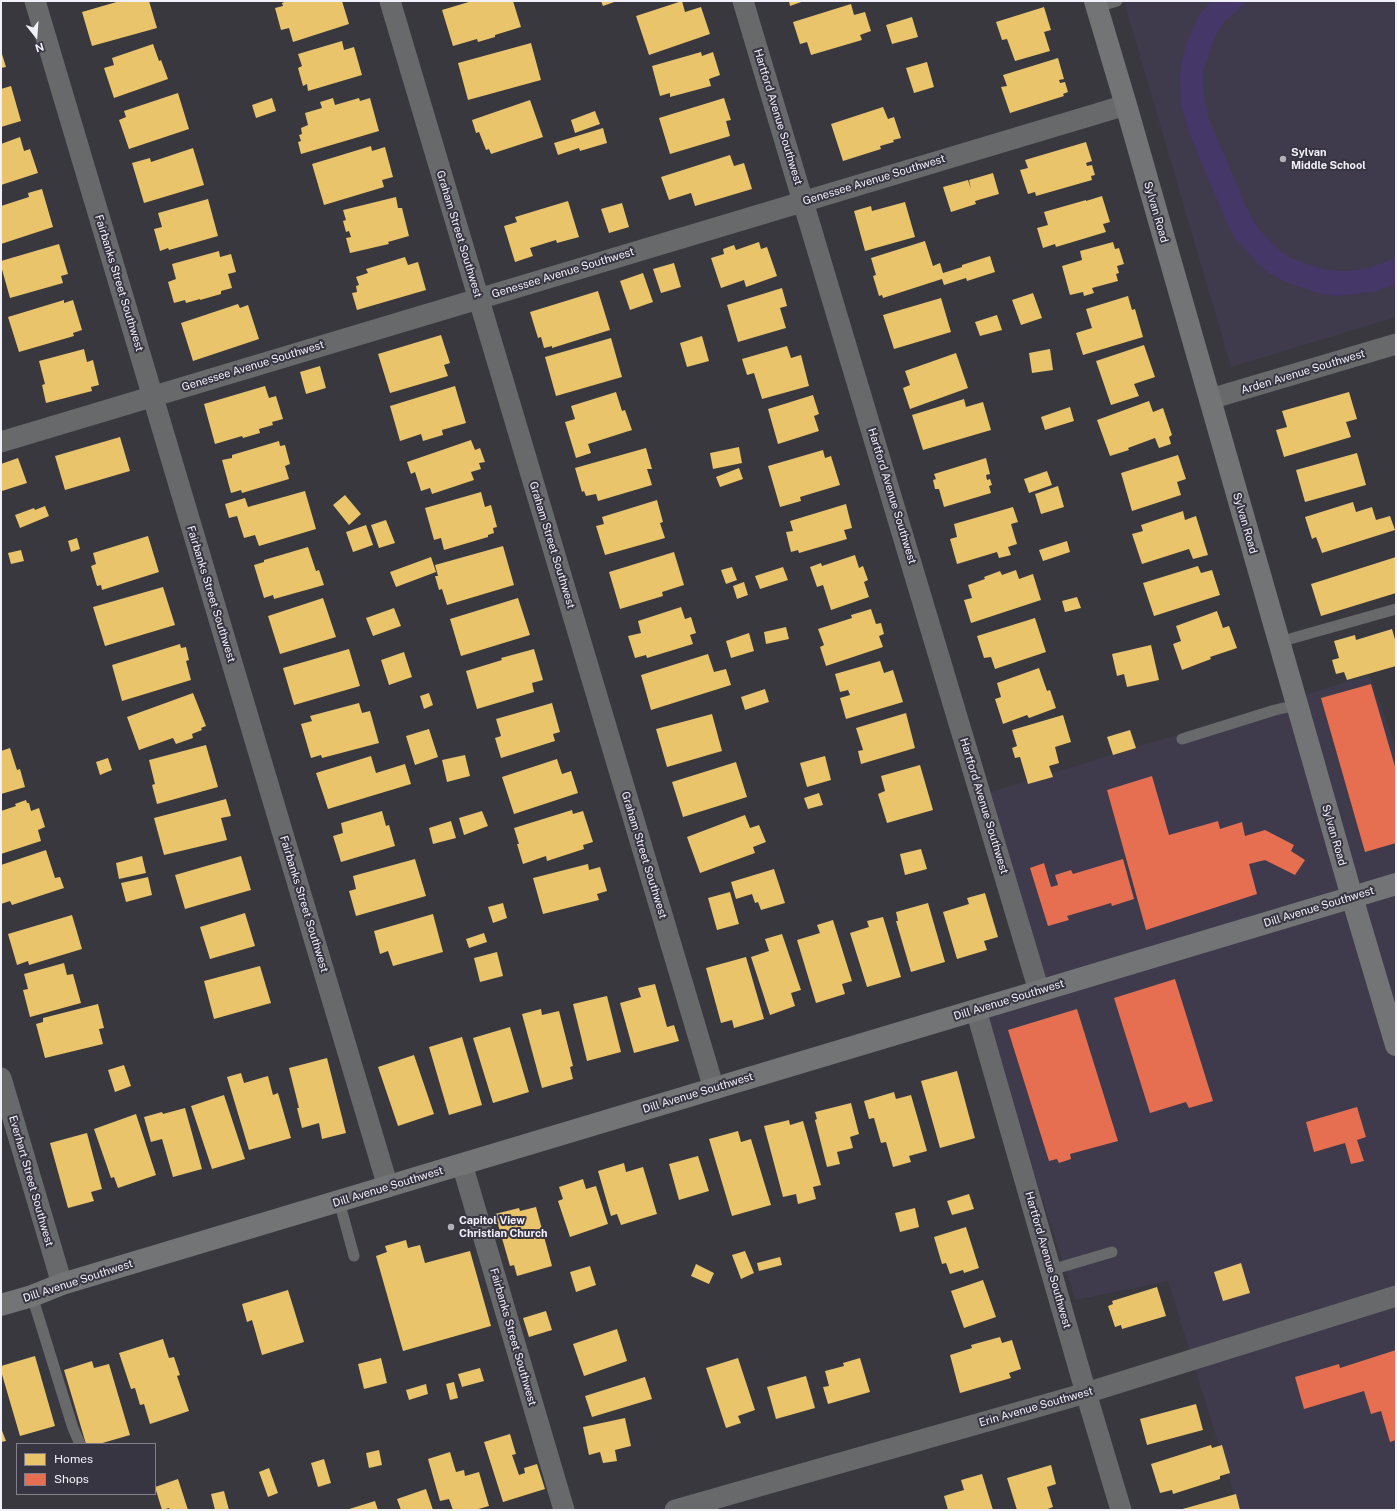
<!DOCTYPE html>
<style>
body{margin:0}
#map{position:relative;width:1397px;height:1511px;overflow:hidden;background:#39383f;font-family:"Public Sans",sans-serif}
canvas{display:block}
.frame{position:absolute;inset:0;border:2px solid #f2f0f9;pointer-events:none}
.legend{position:absolute;left:16px;top:1443px;width:140px;height:52px;box-sizing:border-box;background:#383542;border:1px solid #82808b;margin:0;padding:5px 7px;list-style:none;font-size:12px;color:#f2f0f9}
.legend li{display:flex;align-items:center;gap:8px;height:20px}
.legend b{width:20px;border:1px solid #82808b}
.north{position:absolute;left:16px;top:16px;width:40px;height:40px;-webkit-text-stroke:3px #383542;paint-order:stroke;rotate:163deg;font-size:11px;font-weight:700;line-height:16px;text-align:center;color:#f2f0f9}
.north::after{content:'';display:block;margin:auto;width:14px;height:18px;background:#f2f0f9;clip-path:polygon(50% 0,100% 100%,50% 72%,0 100%)}
</style>
<div id="map">
<canvas width="1397" height="1511"></canvas>
<div class="frame"></div>
<ul class="legend">
<li><b style="height:11px;background:#e9c46a"></b>Homes</li>
<li><b style="height:11px;background:#e76f51"></b>Shops</li>
</ul>
<div class="north">N</div>
</div>
<script>
const context = document.querySelector('canvas').getContext('2d');
context.lineJoin = 'round';
function fillPath(path, color) {
  context.fillStyle = color;
  context.fill(path, 'evenodd');
}
function shape(rows) {
  const path = new Path2D();
  for (const r of rows) {
    path.moveTo(r[0], r[1]);
    for (let i = 2; i < r.length; i += 2) path.lineTo(r[i], r[i + 1]);
  }
  return path;
}
function stroke(path, color, width, dash) {
  context.strokeStyle = color;
  context.lineWidth = width;
  context.lineCap = dash ? 'butt' : 'round';
  context.setLineDash(dash || []);
  context.stroke(path);
}
function drawText(font, color, halo, rows, align = 'center') {
  context.font = font + ' "Public Sans",sans-serif';
  context.lineWidth = 4;
  context.setLineDash([]);
  context.textBaseline = 'middle';
  context.strokeStyle = halo;
  context.fillStyle = color;
  for (const [text, x, y, turn = 0] of rows) {
    context.save();
    context.translate(x, y);
    context.rotate((+turn || 0) * Math.PI / 180);
    context.textAlign = isNaN(turn) ? turn : align;
    if (halo) context.strokeText(text, 0, 0);
    context.fillText(text, 0, 0);
    context.restore();
  }
}
fillPath(shape([
 [1124,1,1396,1,1396,317,1231,367],
 [1369,675,1396,747,1396,1510,1239,1510,1168,1281,1076,1300,977,1004,1044,981,988,793]
]), '#3f3b4d');
fillPath(shape([
 [1211,1,1247,1,1225,21,1215,37,1204,69,1203,86,1206,106,1209,119,1250,215,1259,229,1279,250,1293,259,1325,270,1346,271,1366,269,1396,258,1396,283,1377,291,1358,294,1336,296,1318,293,1286,282,1269,273,1257,263,1235,238,1227,223,1190,135,1181,105,1180,76,1182,61,1187,42,1199,16]
]), '#453767');
fillPath(shape([
 [120,1,149,1,157,28,92,46,82,12],
 [287,1,342,1,349,24,293,42,289,28,281,30,275,8,283,6,282,3],
 [472,1,513,1,521,27,495,35,495,37,478,42,477,39,453,46,442,10],
 [601,1,617,1,603,6],
 [682,1,685,12,701,7,710,34,649,55,636,16],
 [789,1,804,1,790,6],
 [851,4,854,15,865,12,871,31,860,35,862,40,811,55,807,42,800,44,793,22],
 [1044,7,1051,30,1044,32,1050,51,1015,61,1007,39,1002,40,996,22],
 [912,17,918,37,892,44,886,25],
 [342,41,344,50,354,47,362,75,308,91,307,84,303,86,298,68,302,66,298,54],
 [531,43,541,80,468,100,458,63],
 [153,44,159,61,161,60,168,79,114,98,104,68,114,65,112,58],
 [1,51,6,67,1,68],
 [701,52,702,56,713,52,720,75,709,79,711,86,670,97,670,93,660,96,652,66],
 [1058,58,1064,79,1059,80,1060,83,1065,82,1068,92,1063,94,1064,96,1010,113,1001,87,1007,86,1003,75],
 [927,62,934,87,914,93,906,68],
 [11,86,21,121,1,127,1,89],
 [178,93,189,129,129,149,119,120,126,117,124,111],
 [272,98,276,111,256,118,252,105],
 [333,98,335,105,359,98,360,101,370,98,379,131,301,154,298,142,301,141,299,135,302,134,301,128,308,125,305,113,322,108,320,102],
 [724,98,731,120,726,121,730,136,670,154,659,118],
 [530,100,543,137,491,154,489,149,486,150,479,132,476,133,472,120],
 [883,107,888,119,894,117,901,138,893,140,894,142,880,146,881,149,843,161,831,124],
 [595,111,600,124,575,133,571,120],
 [603,128,607,143,580,151,579,148,558,155,554,143],
 [20,137,24,151,30,149,38,173,1,185,1,144],
 [1086,142,1092,161,1086,163,1087,166,1092,165,1095,175,1091,176,1092,180,1036,196,1035,192,1028,194,1020,170,1028,168,1025,160],
 [371,146,372,151,385,147,393,177,382,180,384,187,324,205,312,164],
 [193,148,204,185,144,203,132,163,150,158,151,162],
 [730,155,734,166,744,163,752,189,695,206,691,193,669,200,661,177],
 [993,173,999,194,975,201,976,204,951,212,943,187,968,180,971,189,969,180],
 [42,189,53,227,1,244,1,206,29,197,28,193],
 [1102,196,1110,222,1103,224,1106,232,1056,247,1055,244,1043,248,1037,228,1048,225,1044,212,1086,200,1086,201],
 [396,197,398,208,402,208,409,236,388,242,389,244,350,253,346,238,351,237,349,231,346,232,343,221,346,220,343,210],
 [208,199,218,236,169,250,168,248,160,251,154,229,162,227,158,213],
 [568,201,579,237,557,243,556,240,530,248,533,256,515,262,504,226,517,222,515,217],
 [905,202,915,237,865,251,854,211,871,206,872,211],
 [622,203,629,227,609,233,601,209],
 [925,241,933,266,940,263,943,273,962,267,962,265,990,256,995,272,967,281,966,278,944,285,942,279,883,298,882,295,879,296,873,276,876,275,871,258],
 [759,242,761,249,767,247,777,276,746,287,744,280,721,288,711,258,724,254,723,249,734,245,736,250],
 [1113,242,1115,249,1119,248,1124,264,1117,266,1119,273,1116,274,1118,281,1092,288,1094,293,1084,296,1083,292,1070,295,1062,266,1082,260,1080,251],
 [59,244,68,274,61,276,63,283,10,298,1,266,1,261],
 [219,251,220,257,231,254,236,272,228,274,232,288,221,291,221,294,200,300,200,299,186,303,185,300,174,303,168,282,176,279,172,264],
 [405,257,408,265,418,262,426,290,357,310,352,293,357,292,356,286,359,285,356,277,368,273,366,269],
 [674,263,681,287,661,293,653,269],
 [643,273,653,302,630,310,620,281],
 [782,288,787,306,780,308,786,328,738,342,727,305],
 [598,291,610,330,552,348,552,346,544,348,541,337,538,338,530,312],
 [1033,293,1042,318,1021,325,1012,300],
 [1128,296,1132,310,1135,309,1143,337,1083,355,1076,333,1092,328,1086,309],
 [941,298,951,332,894,349,883,315],
 [64,300,64,303,73,300,82,330,73,333,74,336,19,352,8,317],
 [238,304,240,308,248,305,259,339,193,361,181,323],
 [997,315,1002,330,980,336,975,322],
 [441,335,450,363,444,365,448,376,390,393,378,354],
 [702,336,709,361,687,367,680,343],
 [611,338,622,377,556,396,545,357],
 [1144,345,1155,377,1134,384,1139,396,1111,405,1096,361],
 [787,346,791,358,801,355,809,386,762,399,754,373,747,375,742,359],
 [84,349,87,362,93,360,99,385,91,387,92,391,46,403,42,385,45,384,39,361],
 [1050,349,1053,370,1032,373,1029,353],
 [956,353,968,388,910,409,903,388,910,385,905,371],
 [320,366,326,388,306,394,300,372],
 [265,386,269,398,276,396,283,419,272,422,273,425,259,429,260,433,243,438,242,436,215,444,204,404],
 [455,386,466,423,442,430,443,435,423,441,421,434,400,441,390,406],
 [616,392,622,411,625,410,632,430,588,444,591,453,576,458,565,422,575,419,571,406],
 [1349,392,1357,419,1346,422,1351,437,1284,457,1276,430,1287,427,1282,411],
 [813,395,819,414,814,416,819,431,778,444,768,409],
 [964,399,966,407,983,402,991,430,923,450,912,415],
 [1149,401,1153,412,1163,408,1172,435,1169,437,1171,444,1159,448,1155,438,1128,448,1129,450,1110,456,1097,420],
 [1070,407,1074,421,1045,430,1041,417],
 [120,437,130,471,65,490,55,456],
 [471,440,475,450,480,448,485,462,479,463,481,469,471,472,474,480,432,494,430,488,421,491,415,472,411,474,407,462],
 [279,441,280,446,285,445,290,464,285,466,289,479,242,493,241,490,231,493,222,460,232,458,232,455],
 [739,447,742,463,713,469,710,453],
 [646,448,652,469,647,469,652,485,598,501,596,494,586,496,584,491,582,492,575,468],
 [823,450,825,458,831,456,840,485,800,497,801,501,780,507,768,466],
 [1357,453,1366,485,1305,502,1296,470],
 [1178,455,1186,479,1177,482,1181,495,1132,511,1121,473],
 [18,458,27,483,2,491,1,464],
 [986,458,990,474,986,475,987,480,990,479,992,485,989,486,991,493,944,507,939,489,935,489,933,480,936,479,934,474],
 [739,468,743,479,720,487,716,477],
 [1047,471,1052,485,1029,493,1024,479],
 [1058,486,1064,507,1041,514,1035,494],
 [305,491,316,529,259,546,255,535,244,538,237,516,229,518,225,504,245,498,248,507],
 [481,492,485,507,491,505,497,527,493,528,494,533,488,535,488,537,444,550,441,538,434,540,425,508],
 [345,495,361,514,349,525,333,505],
 [657,500,663,522,660,523,665,538,605,555,596,526,604,524,602,517],
 [1353,502,1356,512,1372,507,1376,520,1390,516,1395,530,1322,553,1316,537,1312,539,1305,517],
 [846,504,852,528,844,530,847,539,799,553,798,550,791,552,786,532,793,531,790,521],
 [45,506,49,516,20,528,15,515,34,508,35,510],
 [1013,507,1018,522,1011,524,1017,544,1008,547,1011,555,999,558,997,552,957,564,950,539,957,537,954,524],
 [1183,511,1185,520,1196,516,1208,555,1193,559,1189,549,1142,564,1132,534,1143,531,1141,525],
 [386,520,395,543,379,548,371,525],
 [366,525,373,545,353,552,346,532],
 [148,536,159,572,102,590,101,585,97,586,91,566,96,564,93,553],
 [77,538,80,549,71,552,68,541],
 [1067,541,1070,552,1043,561,1039,550],
 [503,546,514,585,447,605,442,589,439,590,435,576,438,576,435,565],
 [308,547,316,571,319,570,324,585,274,599,273,595,264,598,254,565,264,562,264,560],
 [21,550,24,561,11,564,8,553],
 [674,552,684,585,662,592,663,596,620,609,609,572],
 [855,555,859,568,863,566,868,580,864,582,869,597,831,610,823,585,817,587,810,567,821,563,822,566],
 [431,557,436,572,396,587,390,572],
 [1396,557,1396,593,1321,616,1311,584],
 [1198,566,1201,573,1212,570,1220,595,1154,616,1143,583],
 [732,567,737,580,726,584,721,570],
 [783,567,788,580,760,589,755,576],
 [1016,570,1019,579,1033,574,1041,600,971,623,964,600,972,598,968,585,985,579,984,577,1000,571,1002,575],
 [744,582,748,595,737,599,733,586],
 [163,587,175,625,105,646,93,607],
 [1077,597,1081,608,1065,612,1062,601],
 [323,598,336,637,280,654,268,616],
 [518,598,530,635,461,656,450,619],
 [681,607,685,619,691,617,696,633,690,635,693,644,647,658,646,655,635,658,628,636,641,633,638,621],
 [394,608,401,626,373,636,366,618],
 [871,609,876,624,881,623,884,634,879,636,883,647,826,666,820,647,824,645,818,629,852,618,851,615],
 [1217,611,1223,628,1229,626,1237,648,1210,657,1211,659,1182,670,1173,644,1181,641,1176,626],
 [1035,618,1046,652,995,669,991,657,984,658,977,636],
 [786,627,789,639,766,644,764,632],
 [1392,629,1396,643,1396,666,1347,680,1344,672,1336,674,1332,660,1339,658,1334,641,1355,635,1356,640],
 [749,633,754,651,731,658,726,641],
 [180,644,181,648,186,647,189,660,186,661,191,680,122,701,112,665],
 [1151,645,1159,680,1127,687,1124,674,1117,676,1112,654],
 [349,649,360,686,294,705,283,668],
 [534,649,543,680,532,683,534,692,477,709,466,671,502,660,501,658],
 [404,652,412,677,389,685,381,660],
 [708,654,714,672,726,669,731,685,651,710,641,675],
 [880,661,884,673,893,670,903,702,846,719,840,698,850,695,848,690,840,692,835,674],
 [1039,668,1047,691,1050,690,1056,708,1029,718,1027,715,1003,724,995,699,1001,697,997,683],
 [765,689,769,702,745,710,741,697],
 [193,693,206,726,201,728,202,730,192,734,193,738,176,744,173,738,139,750,127,717],
 [429,693,433,705,424,709,420,696],
 [359,703,362,713,370,711,379,743,322,758,321,755,311,758,301,724,312,721,310,716],
 [552,703,560,732,553,734,555,741,501,758,495,738,501,736,496,719],
 [906,713,915,748,861,764,858,751,863,750,856,728],
 [712,714,722,751,667,767,656,729],
 [1063,715,1071,742,1055,747,1059,763,1049,766,1053,777,1028,784,1020,757,1015,758,1012,748,1017,746,1012,730],
 [429,729,438,757,415,765,406,736],
 [1130,730,1136,748,1113,755,1107,737],
 [206,745,218,787,157,804,152,785,155,784,149,760],
 [10,748,17,770,20,769,25,787,1,794,1,751],
 [465,755,470,776,447,782,442,760],
 [371,756,376,773,405,764,411,784,328,809,316,773],
 [825,756,831,780,807,787,800,763],
 [108,758,112,770,100,775,96,762],
 [557,759,562,774,571,771,578,793,514,814,502,777],
 [736,762,747,797,683,817,672,782],
 [920,765,933,810,887,823,878,794,885,791,881,776],
 [819,793,823,805,808,809,804,798],
 [226,799,231,816,221,818,227,840,164,855,154,818],
 [26,800,27,803,29,803,31,811,39,808,45,827,38,830,41,841,1,854,1,811,16,806,15,804],
 [572,810,573,814,583,811,593,842,583,845,584,849,547,861,546,856,523,864,517,844,519,844,514,828],
 [382,811,386,826,389,825,395,846,341,862,333,836,343,833,341,823],
 [482,811,488,826,464,835,459,818],
 [745,815,750,828,759,825,766,842,753,847,755,853,700,873,687,837],
 [451,821,456,838,433,844,429,828],
 [921,849,927,869,905,875,900,854],
 [46,850,55,878,60,877,64,888,12,905,10,901,1,904,1,865],
 [142,856,146,873,119,879,116,863],
 [241,856,251,890,185,909,175,875],
 [415,859,426,896,356,916,349,891,356,889,353,876],
 [588,864,589,870,600,867,607,891,597,894,599,900,543,914,533,878],
 [774,869,785,903,761,910,758,902,755,903,752,894,736,899,731,882],
 [148,877,152,895,126,902,121,883],
 [730,892,739,924,717,930,708,898],
 [985,893,998,937,984,941,987,950,957,959,943,912,969,904,967,898],
 [503,903,507,918,493,923,488,907],
 [928,903,945,962,911,972,896,921,898,921,896,912],
 [245,913,255,946,210,959,200,927],
 [433,914,443,952,393,966,388,951,380,954,374,931],
 [72,915,82,949,29,965,28,961,17,965,8,934],
 [883,917,901,977,867,987,850,933,869,927,867,921],
 [833,920,852,981,842,984,845,994,816,1003,797,940,820,933,817,925],
 [484,933,487,942,469,948,466,939],
 [782,934,801,990,791,993,795,1006,770,1015,751,957,769,951,765,939],
 [497,952,503,976,480,982,474,958],
 [746,957,764,1019,734,1028,732,1020,721,1023,706,968],
 [64,963,67,975,73,974,81,1003,30,1017,23,990,28,989,24,974],
 [260,966,271,1003,214,1019,204,981],
 [655,984,667,1027,674,1025,679,1041,634,1053,620,1003,641,997,638,988],
 [607,996,621,1052,587,1061,573,1004],
 [98,1004,104,1028,99,1029,103,1044,45,1058,36,1024,43,1022,43,1018],
 [541,1009,542,1015,559,1011,573,1066,570,1067,573,1079,542,1088,522,1014],
 [510,1027,529,1092,493,1103,473,1038],
 [462,1037,482,1105,449,1115,429,1047],
 [414,1055,434,1114,398,1126,378,1067],
 [327,1058,346,1133,322,1139,319,1123,302,1128,297,1108,299,1108,289,1068],
 [124,1065,131,1086,115,1092,108,1070],
 [957,1071,975,1138,940,1148,921,1081],
 [241,1073,244,1083,268,1076,273,1095,278,1093,291,1138,249,1150,227,1077],
 [894,1092,896,1099,911,1095,927,1151,909,1156,911,1162,893,1167,886,1142,881,1143,874,1118,869,1119,864,1101],
 [224,1095,245,1159,212,1169,191,1106],
 [851,1103,859,1134,850,1137,853,1148,837,1152,840,1164,827,1167,815,1120,817,1119,815,1112],
 [185,1108,202,1169,173,1177,162,1139,151,1142,144,1117,162,1112,163,1114],
 [136,1114,156,1175,118,1188,114,1177,111,1178,94,1129],
 [789,1120,790,1125,803,1121,821,1185,813,1187,816,1199,798,1204,796,1194,783,1197,764,1126],
 [738,1131,741,1142,751,1139,771,1205,732,1216,709,1139],
 [87,1133,102,1189,91,1192,94,1201,68,1208,50,1143],
 [698,1156,709,1191,679,1200,669,1164],
 [624,1163,626,1172,643,1167,657,1214,621,1225,617,1214,611,1216,598,1171],
 [583,1179,586,1189,596,1186,608,1224,570,1237,558,1201,563,1199,559,1187],
 [969,1194,974,1209,952,1215,947,1201],
 [536,1207,552,1266,517,1276,514,1265,510,1266,495,1214,519,1208,520,1211],
 [915,1208,919,1227,900,1232,895,1213],
 [966,1227,979,1268,964,1273,963,1270,950,1274,946,1263,942,1264,934,1237],
 [406,1240,408,1248,420,1245,425,1263,470,1251,491,1326,403,1351,376,1256,387,1252,385,1246],
 [745,1251,754,1273,741,1279,732,1255],
 [780,1257,782,1265,759,1271,757,1263],
 [1241,1263,1250,1293,1223,1301,1214,1272],
 [696,1264,714,1273,709,1284,691,1276],
 [590,1266,596,1285,576,1292,570,1272],
 [983,1280,996,1317,964,1328,951,1291],
 [1157,1287,1166,1316,1122,1329,1121,1325,1115,1327,1108,1306,1113,1304,1112,1301],
 [288,1290,304,1342,262,1355,252,1320,247,1322,242,1304],
 [546,1311,552,1330,529,1337,523,1318],
 [617,1329,627,1361,584,1376,573,1344],
 [1000,1337,1002,1343,1012,1340,1021,1369,1009,1373,1011,1378,960,1393,950,1355,972,1348,971,1345],
 [163,1339,169,1358,174,1357,180,1375,177,1376,189,1411,150,1424,144,1404,140,1405,135,1388,131,1389,119,1353],
 [35,1356,55,1426,20,1436,1,1371,1,1366],
 [381,1358,387,1383,364,1389,358,1364],
 [738,1358,755,1410,738,1416,741,1423,726,1428,706,1368],
 [860,1358,870,1392,828,1404,823,1387,829,1386,825,1371,844,1366,843,1363],
 [92,1361,94,1368,109,1364,130,1435,99,1444,86,1444,64,1370],
 [480,1368,484,1381,462,1387,458,1374],
 [806,1376,815,1408,776,1419,767,1387],
 [645,1377,652,1399,592,1417,585,1396],
 [454,1382,458,1398,450,1400,446,1384],
 [426,1384,428,1394,409,1400,406,1390],
 [1196,1404,1203,1430,1147,1445,1140,1419],
 [625,1418,631,1446,615,1450,617,1461,603,1463,600,1452,589,1455,583,1427],
 [1,1428,6,1441,1,1442],
 [510,1434,516,1454,512,1455,519,1475,525,1473,524,1468,537,1464,545,1489,503,1502,484,1442],
 [1211,1445,1212,1448,1222,1445,1230,1473,1220,1476,1220,1479,1173,1494,1172,1490,1160,1493,1151,1464],
 [379,1450,382,1465,369,1468,366,1453],
 [450,1452,456,1472,464,1470,465,1476,479,1472,489,1506,475,1510,453,1510,449,1499,440,1501,428,1459],
 [324,1459,331,1483,318,1487,311,1463],
 [1051,1465,1056,1484,1047,1487,1053,1507,1045,1510,1017,1510,1007,1478],
 [269,1468,278,1493,268,1497,259,1472],
 [982,1474,993,1510,948,1510,944,1496,964,1490,961,1480],
 [178,1479,188,1510,170,1510,169,1508,162,1510,155,1487],
 [426,1489,433,1510,401,1510,397,1499],
 [224,1491,229,1510,215,1510,211,1494],
 [1236,1494,1240,1510,1179,1510],
 [375,1501,378,1510,346,1510]
]), '#e9c46a');
fillPath(shape([
 [1371,684,1396,770,1396,843,1365,852,1321,698],
 [1152,776,1169,835,1218,821,1220,829,1242,822,1245,836,1265,830,1294,845,1291,851,1305,860,1295,875,1265,860,1249,864,1257,894,1146,930,1107,790],
 [1123,859,1134,899,1112,906,1111,903,1067,916,1069,920,1048,926,1030,868,1044,863,1051,887,1058,885,1055,875,1071,870,1073,874],
 [1175,979,1213,1101,1189,1108,1186,1102,1150,1113,1114,998],
 [1077,1009,1118,1141,1070,1154,1071,1159,1059,1163,1057,1159,1049,1161,1008,1030],
 [1357,1107,1366,1137,1357,1140,1364,1161,1351,1164,1345,1143,1314,1152,1306,1122],
 [1396,1350,1396,1440,1390,1442,1381,1411,1371,1414,1364,1391,1304,1409,1295,1377,1339,1364,1340,1368]
]), '#e76f51');
stroke(shape([
 [1097,7,1117,1],
 [1279,642,1396,609],
 [1182,739,1275,710,1297,705],
 [339,1201,354,1256],
 [1051,1270,1112,1252],
 [32,1296,73,1428,80,1444]
]), '#67696a', 11);
stroke(shape([
 [35,1,388,1187],
 [390,1,714,1089],
 [743,1,1039,991],
 [1210,399,1396,344],
 [1,442,1126,105],
 [976,1010,1086,1393,1121,1510],
 [1,1078,62,1284],
 [462,1164,564,1510],
 [675,1510,1086,1393,1396,1296]
]), '#67696a', 21);
stroke(shape([
 [1095,1,1126,105,1352,897,1396,1045],
 [1,1305,32,1296,62,1284,1396,884]
]), '#727475', 22);
for (const [x, y, r, color] of [
 [1283,159,4,"#b1b0b8"],
 [451,1227,4,"#b1b0b8"]
]) {
  const dot = new Path2D();
  dot.arc(x, y, r, 0, 2 * Math.PI);
  context.fillStyle = color;
  context.fill(dot);
  stroke(dot, '#383542', 1.5);
}
drawText('11px', '#f2f0f9', '#383542', [
 ["Hartford Avenue Southwest",778,117,73],
 ["Genessee Avenue Southwest",874,180,-17],
 ["Sylvan Road",1156,212,74],
 ["Graham Street Southwest",459,234,73],
 ["Genessee Avenue Southwest",563,273,-17],
 ["Fairbanks Street Southwest",119,283,73],
 ["Genessee Avenue Southwest",253,366,-17],
 ["Arden Avenue Southwest",1303,372,-17],
 ["Hartford Avenue Southwest",892,496,73],
 ["Sylvan Road",1245,523,74],
 ["Graham Street Southwest",552,545,73],
 ["Fairbanks Street Southwest",211,594,73],
 ["Hartford Avenue Southwest",984,806,73],
 ["Sylvan Road",1334,835,74],
 ["Graham Street Southwest",644,855,73],
 ["Fairbanks Street Southwest",304,904,73],
 ["Dill Avenue Southwest",1319,907,-17],
 ["Dill Avenue Southwest",1009,1000,-17],
 ["Dill Avenue Southwest",698,1093,-17],
 ["Everhart Street Southwest",31,1181,74],
 ["Dill Avenue Southwest",388,1187,-17],
 ["Hartford Avenue Southwest",1048,1260,74],
 ["Dill Avenue Southwest",78,1281,-18],
 ["Fairbanks Street Southwest",513,1337,74],
 ["Erin Avenue Southwest",1036,1407,-16]
]);
drawText('bold 11px', '#f2f0f9', '#383542', [
 ["Sylvan",1291,153],
 ["Middle School",1291,166],
 ["Capitol View",459,1221],
 ["Christian Church",459,1234]
], 'left');
</script>
